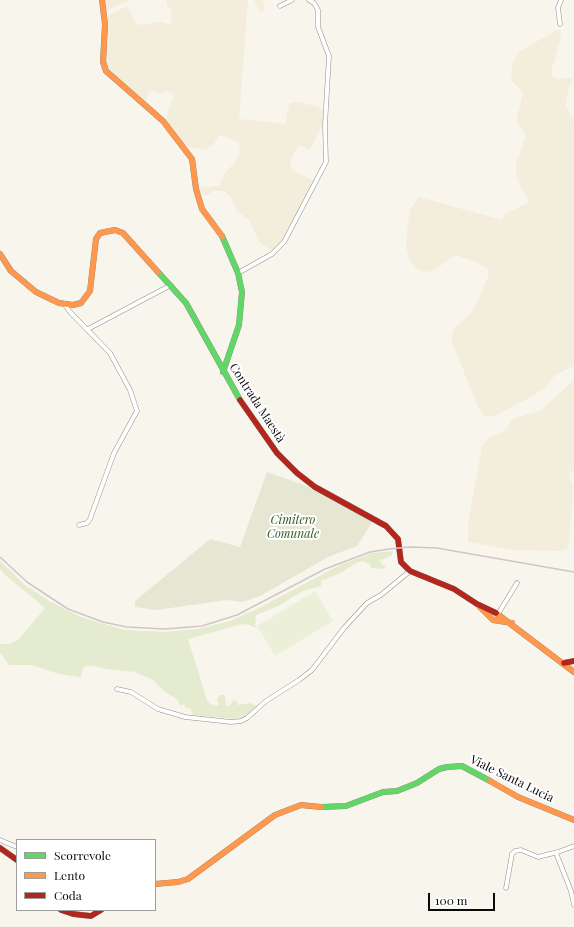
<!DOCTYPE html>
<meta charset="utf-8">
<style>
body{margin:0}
#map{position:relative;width:574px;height:927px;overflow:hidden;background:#f8f5ed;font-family:"Playfair Display",serif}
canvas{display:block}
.legend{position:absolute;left:16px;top:839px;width:140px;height:72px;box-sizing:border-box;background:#fff;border:1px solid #9d9d9d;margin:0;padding:5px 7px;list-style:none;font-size:12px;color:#090909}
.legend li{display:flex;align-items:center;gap:8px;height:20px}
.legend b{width:20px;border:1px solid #9d9d9d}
.scale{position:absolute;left:428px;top:893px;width:67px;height:18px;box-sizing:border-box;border:2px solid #090909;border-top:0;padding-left:5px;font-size:12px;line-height:14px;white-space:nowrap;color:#090909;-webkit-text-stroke:3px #fff;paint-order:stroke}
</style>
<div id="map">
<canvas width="574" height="927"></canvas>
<ul class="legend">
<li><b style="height:5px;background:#63d668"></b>Scorrevole</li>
<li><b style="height:5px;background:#ff974d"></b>Lento</li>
<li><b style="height:5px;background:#b3261e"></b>Coda</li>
</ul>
<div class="scale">100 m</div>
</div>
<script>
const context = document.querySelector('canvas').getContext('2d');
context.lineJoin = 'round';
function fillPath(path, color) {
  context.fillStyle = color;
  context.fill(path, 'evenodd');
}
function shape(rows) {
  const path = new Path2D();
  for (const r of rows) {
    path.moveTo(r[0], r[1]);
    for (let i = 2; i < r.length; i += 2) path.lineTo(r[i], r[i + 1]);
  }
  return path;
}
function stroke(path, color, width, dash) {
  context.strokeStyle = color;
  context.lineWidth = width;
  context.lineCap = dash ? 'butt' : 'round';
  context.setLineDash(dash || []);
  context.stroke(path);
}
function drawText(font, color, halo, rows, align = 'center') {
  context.font = font + ' "Playfair Display",serif';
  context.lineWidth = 4;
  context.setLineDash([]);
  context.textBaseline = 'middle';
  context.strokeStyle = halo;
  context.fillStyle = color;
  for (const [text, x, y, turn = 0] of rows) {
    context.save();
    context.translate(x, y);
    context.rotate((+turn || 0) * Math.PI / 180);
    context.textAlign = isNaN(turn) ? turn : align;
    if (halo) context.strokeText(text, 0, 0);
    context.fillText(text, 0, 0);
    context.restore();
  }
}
fillPath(shape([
 [103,0,130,0,105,11],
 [166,0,248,0,239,119,285,124,289,105,291,102,298,102,319,107,325,114,323,123,310,150,299,145,290,161,291,169,295,172,314,181,285,239,272,251,259,242,249,220,236,210,231,197,224,191,213,191,207,196,199,192,198,187,219,186,224,174,236,161,240,150,239,142,219,135,214,144,206,150,187,147,165,120,174,95,168,91,161,94,152,91,149,92,146,102,112,73,106,66,104,58,105,39,108,15,128,6,136,25,161,22,171,25,171,8,167,6],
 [254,0,263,0,265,9,261,13],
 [557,30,560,30,561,38,551,72,553,77,559,79,571,78,572,81,568,90,566,105,574,122,574,366,555,375,546,387,534,395,493,417,484,415,477,405,451,339,454,328,467,317,477,303,489,274,488,269,476,262,455,255,436,269,428,272,419,270,410,261,407,251,406,245,408,222,411,208,419,197,502,220,506,213,528,203,528,198,520,188,516,174,516,164,526,134,519,126,517,117,523,93,512,81,511,72,514,60,520,51],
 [574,380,574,469,569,475,573,487,569,545,566,550,556,551,514,550,468,542,468,524,482,446,490,437,498,435,507,428,511,421,518,417,540,411]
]), '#f3eddb');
fillPath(shape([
 [393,551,391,556,380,560,382,565,386,566,383,569,371,568,369,563,365,563,364,561,356,563,342,572,321,581,321,586,303,591,278,606,256,615,255,625,257,628,246,624,238,625,188,639,207,700,210,704,216,706,219,705,217,699,220,695,225,695,226,706,230,706,233,700,238,702,237,705,250,703,258,707,245,717,236,719,193,715,191,711,192,709,186,708,184,704,180,706,177,699,165,692,153,680,135,672,107,669,94,666,86,666,82,670,81,677,59,674,32,665,9,665,0,652,0,644,9,644,18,640,45,608,4,574,0,569,0,561,25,585,49,601,81,617,124,630,164,632,198,629,230,621,257,609,340,565,372,553]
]), '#e4ebcf');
fillPath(shape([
 [267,472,315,489,373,521,357,546,328,557,260,596,243,602,227,600,157,610,135,607,135,601,210,539,240,547]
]), '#e5e7d3');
fillPath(shape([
 [315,591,333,621,275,656,257,626]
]), '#ecf0d8');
const street = shape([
 [280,6,292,0],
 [560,24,558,8,561,0],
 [238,273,272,254,284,242,326,162,325,125,329,56,318,27,318,10,314,3,309,0],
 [65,305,70,312,110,353,130,390,137,411,114,453,90,519,87,523,79,525],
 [88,329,171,285],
 [498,614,517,583],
 [117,689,131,692,158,709,185,717,231,722,241,721,247,718,266,701,299,680,312,670,344,628,367,603,381,595,410,571],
 [0,840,17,847],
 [556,853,571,891,574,905],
 [506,888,512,854,515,851,521,850,538,857,558,852,574,846]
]);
const fast = shape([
 [222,236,238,273,242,292,239,325,223,372],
 [158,272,186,303,240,400],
 [321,807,346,806,383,792,397,791,417,783,439,769,447,767,462,766,490,781]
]);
const slow = shape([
 [102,0,105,24,103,62,106,71,163,121,192,159,196,189,202,209,222,236],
 [0,254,11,271,36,292,59,303,73,305,81,303,90,291,96,239,100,233,115,230,123,233,158,272],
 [480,607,493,620,512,623],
 [496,613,574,672],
 [490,781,518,797,574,820],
 [155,884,178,882,188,879,275,815,301,805,321,807]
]);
const jam = shape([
 [240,400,277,453,297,473,315,487,386,526,398,539,401,562,410,571,454,589,477,604,496,613],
 [564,663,574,661],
 [0,848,17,860],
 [61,910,73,914,91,916,101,910]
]);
stroke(street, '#918f8c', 5);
stroke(fast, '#878682', 6);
stroke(slow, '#878682', 6);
stroke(jam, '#878682', 6);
stroke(street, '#fefefc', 4);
stroke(fast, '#63d668', 5.5);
stroke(slow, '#ff974d', 5.5);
stroke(jam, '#b3261e', 5.5);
stroke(shape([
 [0,557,27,582,68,609,103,622,127,627,165,629,202,626,237,615,325,569,370,552,389,549,409,547,437,548,574,572]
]), '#d3c5c7', 1.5);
drawText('12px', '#090909', '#fff', [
 ["Contrada Maestà",257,403,57],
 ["Viale Santa Lucia",512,779,26]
]);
drawText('italic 12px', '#355922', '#fff', [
 ["Cimitero",293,520],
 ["Comunale",293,534]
]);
</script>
